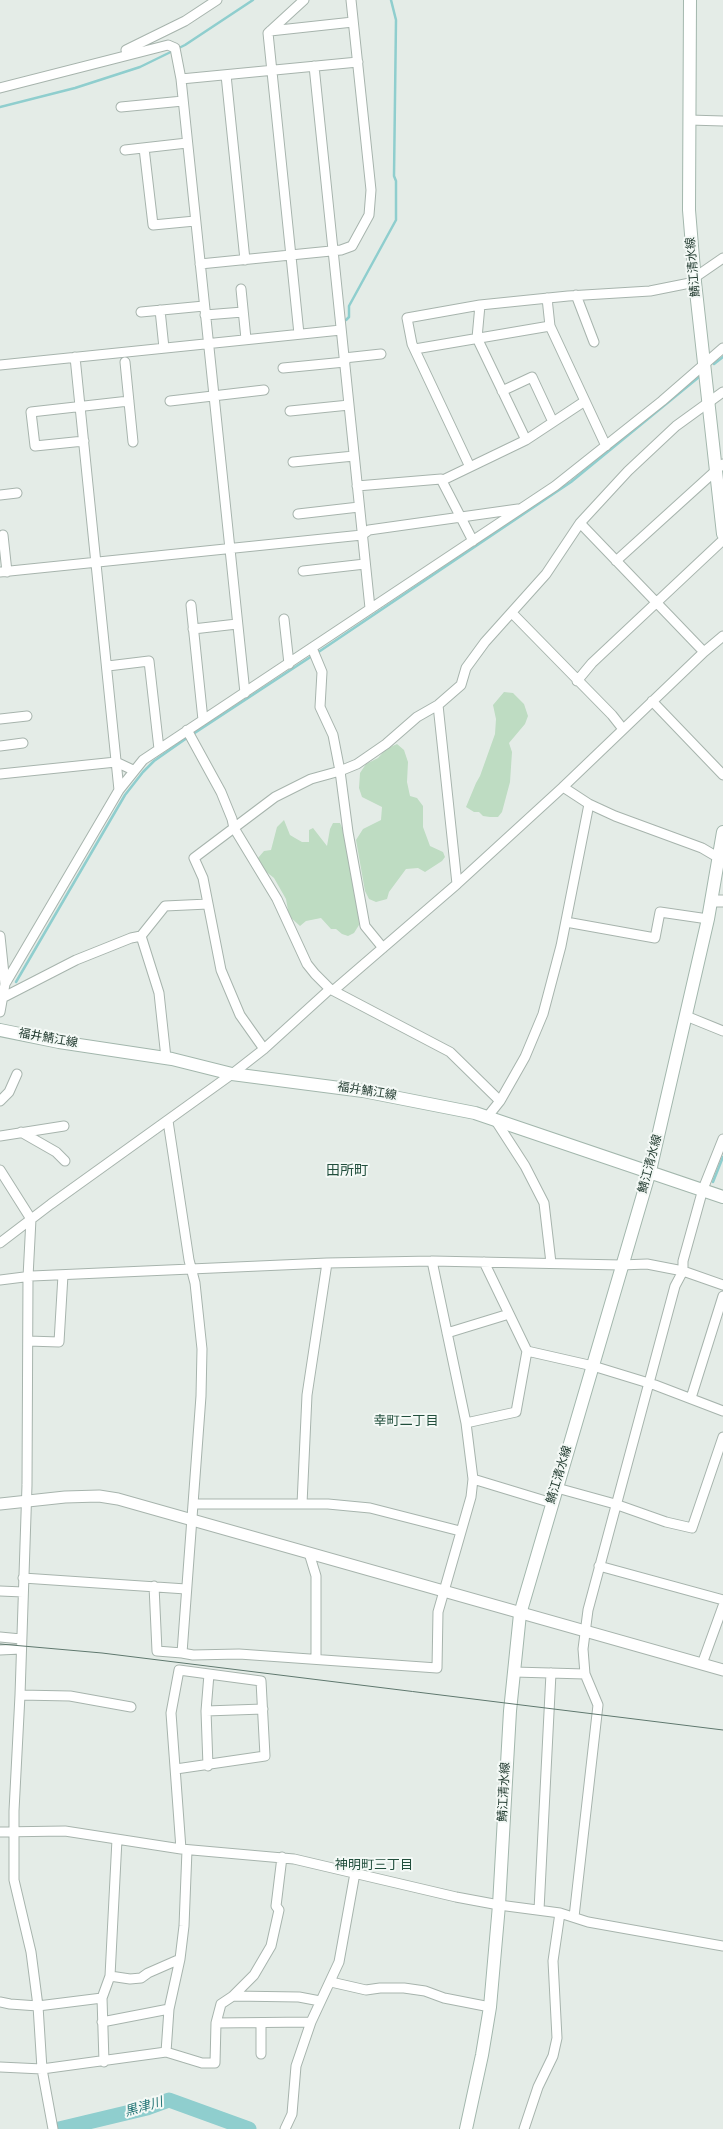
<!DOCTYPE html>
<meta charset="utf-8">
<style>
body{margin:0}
canvas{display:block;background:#e4ece7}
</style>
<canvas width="723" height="2129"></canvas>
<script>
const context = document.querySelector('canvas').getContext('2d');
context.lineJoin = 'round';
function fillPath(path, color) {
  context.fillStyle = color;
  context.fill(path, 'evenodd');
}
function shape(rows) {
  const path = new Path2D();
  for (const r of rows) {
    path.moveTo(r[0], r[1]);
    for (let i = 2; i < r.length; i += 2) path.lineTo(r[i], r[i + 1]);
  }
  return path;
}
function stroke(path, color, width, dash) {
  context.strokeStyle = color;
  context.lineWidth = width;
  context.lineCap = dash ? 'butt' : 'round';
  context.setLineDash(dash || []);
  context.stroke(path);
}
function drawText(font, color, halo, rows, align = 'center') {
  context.font = font + ' "Source Sans 3","Noto Sans JP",sans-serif';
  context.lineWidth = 4;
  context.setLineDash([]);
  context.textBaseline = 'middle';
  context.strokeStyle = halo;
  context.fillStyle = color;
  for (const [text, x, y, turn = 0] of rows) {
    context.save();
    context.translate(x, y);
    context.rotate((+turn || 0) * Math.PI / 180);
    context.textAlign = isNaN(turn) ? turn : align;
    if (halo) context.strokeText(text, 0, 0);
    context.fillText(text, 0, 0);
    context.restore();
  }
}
fillPath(shape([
 [504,692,513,693,524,704,528,716,525,724,509,743,512,752,510,782,502,812,498,817,490,817,483,816,479,812,474,812,466,807,476,783,480,776,495,734,496,719,493,705],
 [397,744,404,750,408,762,407,782,410,796,417,798,423,806,423,827,430,846,443,852,445,857,442,861,425,872,418,868,406,869,389,892,387,899,376,902,369,899,365,891,356,840,363,829,381,820,382,807,362,797,359,788,360,773,366,764,378,758,386,749],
 [284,820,290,835,295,838,302,842,309,842,309,830,313,828,327,846,330,829,333,823,340,823,344,832,358,906,359,925,354,933,348,936,342,934,336,929,331,929,321,918,306,921,300,926,289,916,286,899,274,878,264,870,258,858,264,851,271,850,277,827]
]), '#bedcc2');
stroke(shape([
 [0,107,75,88,140,67,185,45,253,0],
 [346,320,349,317,349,306,396,220,396,181,394,176,396,20,391,0],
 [714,364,723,357],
 [317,653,571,482,699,377],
 [16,982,125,795,143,772,154,761,184,740,312,656],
 [713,1182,723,1157]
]), '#8fcece', 2.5);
stroke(shape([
 [59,2129,147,2108,169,2100,249,2129]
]), '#8fcece', 15);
const minor = shape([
 [270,31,353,22],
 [126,50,185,21,217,0],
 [314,66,370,608],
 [226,75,245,260],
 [181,79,358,62],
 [0,88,168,45,175,48,181,79,245,693],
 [121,107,183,101],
 [689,120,723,121],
 [144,148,153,225,195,221],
 [125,150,187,143],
 [200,264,341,250,352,246,369,215,371,190,351,0],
 [694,278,723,258],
 [241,289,246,339],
 [576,295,594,342],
 [547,298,550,326,606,446],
 [480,305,477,338,526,440],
 [160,310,164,348],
 [141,312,204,306],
 [205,315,243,312],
 [299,334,268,33,304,0],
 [415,349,550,326],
 [75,357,119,790],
 [344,358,381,354],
 [125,362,133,442],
 [0,365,341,330],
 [283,368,345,362],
 [502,391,532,377,553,422],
 [170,401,264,390],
 [290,411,349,405],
 [84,441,35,446,31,412,129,401],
 [293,462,354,456],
 [470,467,412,344,407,318,480,305,568,296,650,291,695,282],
 [443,480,526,440,585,401],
 [357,486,441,479,473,541],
 [0,495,17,493],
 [298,514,359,507],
 [580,523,704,652],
 [3,535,7,572],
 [616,561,723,464],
 [303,571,365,564],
 [0,572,362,535,369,530,518,509],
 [191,605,203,720],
 [512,613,612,715,623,729],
 [284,619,289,664],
 [193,629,237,624],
 [312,648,322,672,320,707,333,735,340,771,348,832,365,926,383,948],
 [108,666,149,661,159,749],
 [577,681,592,663,723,540],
 [652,701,723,775],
 [438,705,457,884],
 [0,719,27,716],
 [187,730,221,792,232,819,234,828,277,899,307,964,315,974,330,989,450,1052,500,1101],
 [0,746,23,743],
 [0,774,116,762,133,770],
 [563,787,589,804,615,816,702,848,719,858],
 [566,922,655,938,660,912,708,919],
 [0,936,5,984],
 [141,936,159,993,166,1058],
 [334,990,457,884,563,787,704,652,723,636],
 [2,998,76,960,131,938,141,936,165,906,208,904],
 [0,1012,5,984,119,790,143,760,555,486,662,401,723,348],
 [686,1016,723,1031],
 [264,1049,240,1015,221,970,203,878,194,858,275,797,311,779,340,771,357,764,386,744,417,717,438,705,461,685,466,668,485,642,546,574,580,523,628,471,676,426,723,392],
 [0,1101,9,1092,17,1074],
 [488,1116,500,1101,525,1057,543,1014,561,946,589,804],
 [494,1118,525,1166,544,1203,551,1263],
 [168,1121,189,1260,195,1283,202,1349,201,1396,182,1653,193,1655,239,1654,437,1668,438,1612,471,1497,473,1479,466,1423,432,1261],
 [21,1132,56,1152,65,1161],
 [0,1136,64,1126],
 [0,1170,31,1219,28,1277,27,1485,20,1695,14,1811,14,1880,31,1952,38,2006,42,2069,53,2129],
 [0,1243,51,1204,232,1074,264,1049,330,989],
 [0,1280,32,1276,327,1263,432,1261,621,1265,647,1264,683,1271,723,1285],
 [447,1333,509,1314],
 [28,1341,59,1342,63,1275],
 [527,1351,593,1366,655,1385,723,1411],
 [691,1398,723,1296],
 [466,1423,516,1412,527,1351,484,1262],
 [473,1479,552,1503],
 [557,1488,615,1504,666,1522,692,1528,723,1437],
 [193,1504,328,1504,370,1508,460,1531],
 [302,1504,307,1395,327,1263],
 [309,1553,316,1576,316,1659],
 [599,1566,723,1600],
 [23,1578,186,1589],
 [154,1586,157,1651,182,1653],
 [0,1591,23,1592],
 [0,1637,21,1639],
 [0,1650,21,1649],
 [702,1664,723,1606],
 [514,1672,585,1674],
 [20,1695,70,1696,131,1707],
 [206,1711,263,1709],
 [208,1766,206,1711,209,1674],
 [176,1769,265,1756,261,1681,179,1670,171,1713,181,1849],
 [0,1832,65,1831,181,1849,294,1859,456,1897,499,1905,560,1913,588,1922,723,1946],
 [539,1910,551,1673],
 [574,1917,598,1705,585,1674,583,1649,588,1610,675,1286,683,1271,683,1261,703,1189,723,1139],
 [110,1976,130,1979,141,1978,148,1973,180,1959],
 [331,1982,366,1990,380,1988,404,1988,425,1991,444,1998,490,2007],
 [233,1996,299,1997,320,2001],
 [0,2002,10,2004,38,2006,102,1998],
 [102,2022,169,2009],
 [216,2023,311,2022],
 [166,2052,202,2063,215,2063,216,2023,221,2004,233,1996,254,1975,271,1946,279,1910,276,1906,282,1857],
 [261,2054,261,2023],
 [104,2062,102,1998,110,1976,117,1839],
 [0,2067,42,2069,166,2052,169,2009,180,1959,184,1926,187,1850],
 [285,2129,292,2114,296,2066,311,2022,339,1962,355,1873],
 [524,2129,538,2087,553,2056,557,2038,553,1961,560,1913]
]);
const tertiary = shape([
 [712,901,723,901],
 [0,1504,65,1497,99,1496,118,1499,723,1670]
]);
const secondary = shape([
 [690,0,689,210,695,282,723,534],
 [0,1030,59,1042,172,1059,232,1074,363,1091,475,1113,723,1197],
 [466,2129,482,2055,490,2007,499,1905,510,1711,520,1614,650,1171,708,919,723,832]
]);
stroke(minor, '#a7b4ad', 11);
stroke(tertiary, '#a7b4ad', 13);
stroke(secondary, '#a3b7ad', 14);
stroke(minor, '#fff', 9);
stroke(tertiary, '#fff', 11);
stroke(secondary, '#fff', 12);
stroke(shape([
 [0,1644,102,1653,723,1730]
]), '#5f786e', 1);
drawText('12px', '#243d32', '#f4f9f6', [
 ["鯖江清水線",694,267,-95],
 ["福井鯖江線",48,1039,10],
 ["福井鯖江線",367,1092,9],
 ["鯖江清水線",651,1164,-75],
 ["鯖江清水線",560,1475,-73],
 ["鯖江清水線",505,1792,-87]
]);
drawText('13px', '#214e3c', '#f4f9f6', [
 ["幸町二丁目",406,1422],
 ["神明町三丁目",374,1866]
]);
drawText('italic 13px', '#227475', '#f4f9f6', [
 ["黒津川",144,2108,-16]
]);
drawText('14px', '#214e3c', '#f4f9f6', [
 ["田所町",347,1172]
]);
</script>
